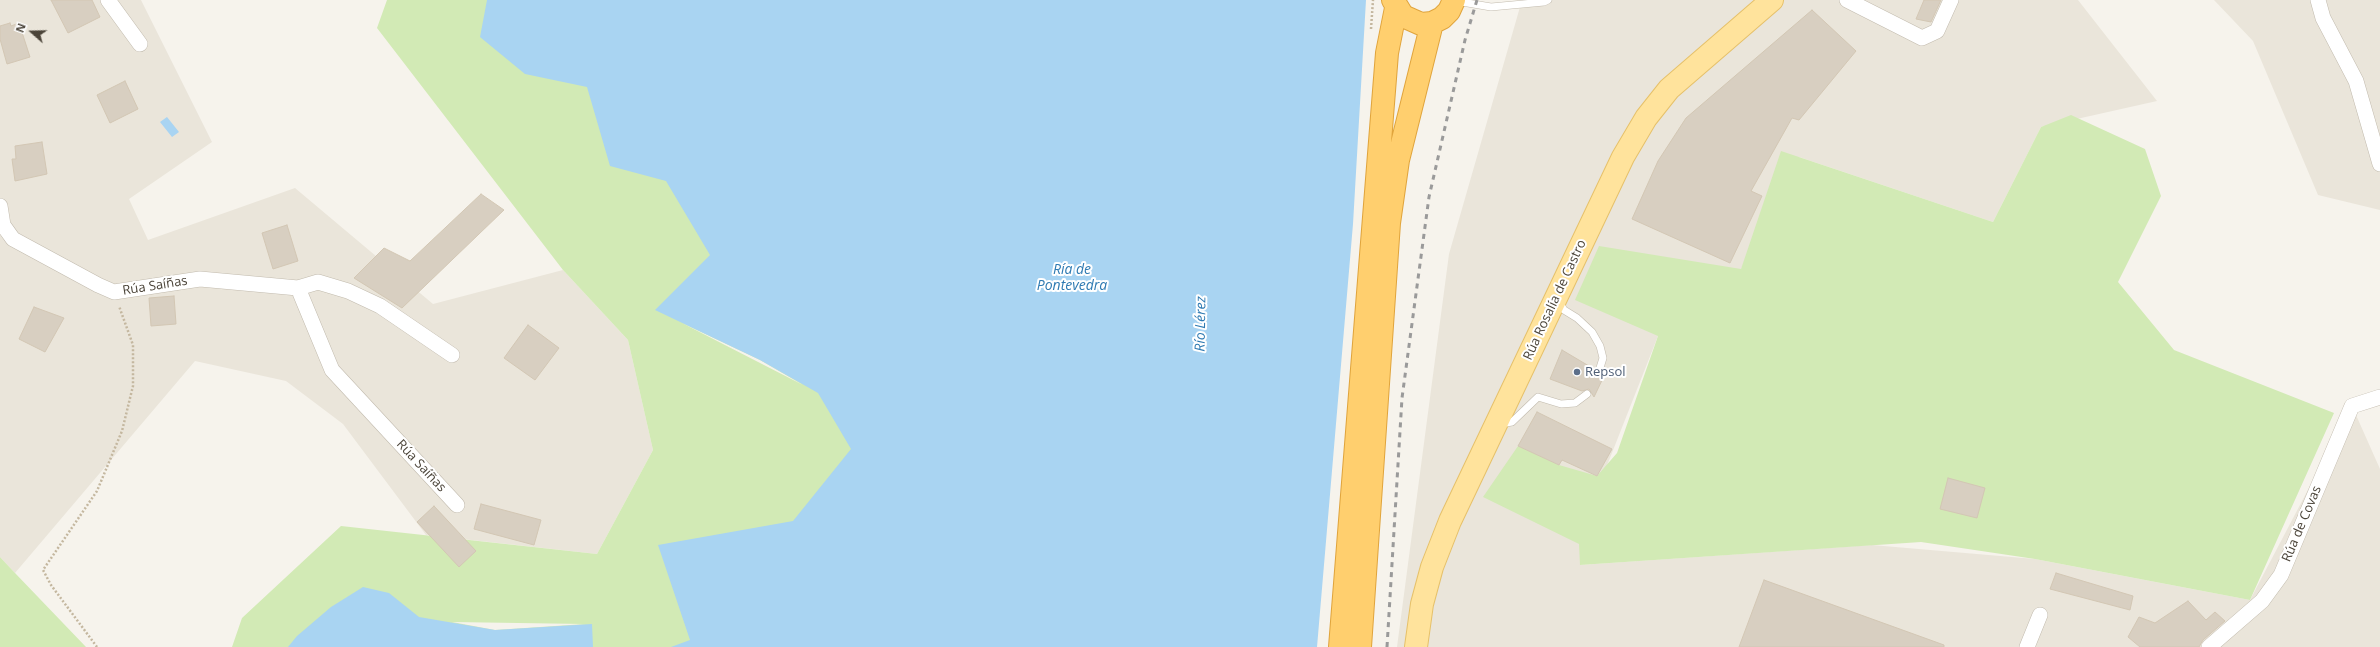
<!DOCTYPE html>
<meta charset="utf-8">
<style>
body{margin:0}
#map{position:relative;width:2380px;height:647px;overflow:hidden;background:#f6f3ec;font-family:"Open Sans",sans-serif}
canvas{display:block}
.north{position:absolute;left:12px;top:12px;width:40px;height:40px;-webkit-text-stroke:3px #fff;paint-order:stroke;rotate:290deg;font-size:11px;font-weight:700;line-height:16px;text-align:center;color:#4b4439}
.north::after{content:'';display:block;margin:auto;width:14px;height:18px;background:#4b4439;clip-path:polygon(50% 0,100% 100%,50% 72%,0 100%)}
</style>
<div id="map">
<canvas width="2380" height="647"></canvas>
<div class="north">N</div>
</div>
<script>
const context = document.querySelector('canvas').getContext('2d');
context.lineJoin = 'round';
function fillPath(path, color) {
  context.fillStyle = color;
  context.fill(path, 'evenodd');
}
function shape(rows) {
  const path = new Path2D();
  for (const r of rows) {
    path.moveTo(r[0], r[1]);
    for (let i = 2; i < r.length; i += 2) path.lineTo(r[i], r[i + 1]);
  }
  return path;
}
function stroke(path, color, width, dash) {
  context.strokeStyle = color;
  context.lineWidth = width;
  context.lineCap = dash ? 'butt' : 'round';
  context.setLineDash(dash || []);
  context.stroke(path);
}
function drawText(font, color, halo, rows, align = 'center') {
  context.font = font + ' "Open Sans",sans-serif';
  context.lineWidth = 4;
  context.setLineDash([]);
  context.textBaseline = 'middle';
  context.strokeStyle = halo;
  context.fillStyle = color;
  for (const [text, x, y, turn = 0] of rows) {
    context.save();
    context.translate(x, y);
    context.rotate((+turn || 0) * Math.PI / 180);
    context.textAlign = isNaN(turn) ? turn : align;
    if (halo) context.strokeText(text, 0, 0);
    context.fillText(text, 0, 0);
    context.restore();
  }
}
fillPath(shape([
 [0,0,141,0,212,142,129,199,148,240,295,188,433,304,563,270,628,340,653,450,597,554,426,535,343,424,286,381,195,361,15,573,0,557],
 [1522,0,2078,0,2157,101,2041,127,1993,222,1799,157,1741,269,1658,336,1595,496,1580,565,1872,545,2035,559,2250,600,2352,406,2380,469,2380,647,1397,647,1449,254],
 [2214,0,2380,0,2380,210,2318,195,2253,41]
]), '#eae5da');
fillPath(shape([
 [387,0,1043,0,1065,647,232,647,242,618,341,526,597,554,653,450,628,340,563,270,377,28],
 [682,323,760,360,803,385],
 [452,622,584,624,585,624,495,630],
 [2071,115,2145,149,2161,196,2118,282,2174,350,2334,413,2250,600,2035,559,1921,542,1580,565,1579,544,1483,497,1518,446,1559,465,1597,476,1617,453,1658,336,1575,300,1599,246,1741,269,1781,151,1993,222,2041,127],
 [0,557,15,573,86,647,0,647]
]), '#d2eab5');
fillPath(shape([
 [487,0,1366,0,1353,224,1317,647,671,647,690,640,658,545,793,521,851,449,818,393,760,360,655,310,710,255,666,181,610,166,587,87,525,74,480,37],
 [167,117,179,132,172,137,160,122],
 [363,587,389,593,419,617,495,630,592,624,593,647,288,647,297,636,331,607]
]), '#a9d4f2');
const building = shape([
 [51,0,92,0,100,17,68,33,51,0],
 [1924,0,1941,0,1931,22,1916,19,1924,0],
 [1812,10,1856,51,1799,120,1792,118,1751,191,1762,196,1730,263,1632,219,1658,161,1686,118,1812,10],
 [10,23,11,26,19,23,30,57,7,64,0,39,0,26,10,23],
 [125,81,138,109,110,123,97,95,125,81],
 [42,142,47,174,15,181,12,159,16,159,15,146,42,142],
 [481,194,504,210,402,308,354,278,384,248,410,261,481,194],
 [287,225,298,261,273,269,262,233,287,225],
 [174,296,176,324,151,326,149,298,174,296],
 [34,307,64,318,45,352,19,339,34,307],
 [528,325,559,348,535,380,504,358,528,325],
 [1562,350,1594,369,1597,376,1605,374,1594,397,1589,389,1582,391,1550,379,1562,350],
 [1537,412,1612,449,1597,476,1562,460,1559,465,1518,446,1537,412],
 [1948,478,1985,488,1977,518,1940,509,1948,478],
 [481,504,541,520,534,545,474,529,481,504],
 [434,506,476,551,459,567,417,522,434,506],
 [2056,573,2133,596,2130,610,2050,589,2056,573],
 [1764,580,1944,645,1944,647,1739,647,1764,580],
 [2188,601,2206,620,2215,612,2225,621,2203,640,2199,647,2140,647,2128,637,2139,617,2155,623,2188,601]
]);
fillPath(building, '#d8cfc1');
stroke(building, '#d3c7b4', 1);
const lane = shape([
 [1456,1,1491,7,1544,2,1548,0],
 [1558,300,1564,310,1577,318,1592,332,1600,346,1603,358,1599,371],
 [1500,424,1512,422,1538,397,1561,404,1575,403,1587,394]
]);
const street = shape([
 [108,0,140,44],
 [1847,0,1922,38,1937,31,1951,0],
 [2318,0,2323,18,2356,81,2380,164],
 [0,206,3,225,13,239,98,285,114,292,200,279,298,288,332,370,457,505],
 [298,288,318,282,348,291,380,306,452,355],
 [2027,647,2040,615],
 [2209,647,2262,601,2281,575,2352,406,2380,397]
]);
const primary = shape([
 [1416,647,1422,604,1432,567,1450,521,1623,157,1646,118,1669,89,1772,0]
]);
const highway = shape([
 [1393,0,1403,16,1421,24,1432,23,1442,18,1449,11,1454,0],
 [1340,647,1387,53,1396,8],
 [1360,647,1389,223,1398,160,1432,23]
]);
stroke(lane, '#c2bbae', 8);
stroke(street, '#c2bbae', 16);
stroke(primary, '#e6c16a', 24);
stroke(highway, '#e0a43c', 24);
stroke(shape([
 [1371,29,1373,0],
 [97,647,51,585,43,570,97,491,122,431,133,386,133,345,119,306]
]), '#c4b79f', 2.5, [2, 2]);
stroke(lane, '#fff', 7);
stroke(street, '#fff', 15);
stroke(primary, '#ffe39c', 22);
stroke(highway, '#ffcf6e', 22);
stroke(shape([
 [1387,647,1402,398,1429,197,1465,40,1477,0]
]), '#9a9a9a', 3, [5, 5]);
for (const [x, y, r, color] of [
 [1577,372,4,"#5c6f8a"]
]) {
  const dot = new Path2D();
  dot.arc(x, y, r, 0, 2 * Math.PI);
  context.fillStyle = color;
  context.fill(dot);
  stroke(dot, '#fff', 1.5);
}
drawText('13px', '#4b4439', '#fff', [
 ["Rúa Saíñas",155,286,-9],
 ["Rúa Rosalía de Castro",1555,300,-65],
 ["Rúa Saíñas",421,466,47],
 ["Rúa de Covas",2302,524,-67]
]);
drawText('13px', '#4e5e75', '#fff', [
 ["Repsol",1585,372]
], 'left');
drawText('italic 14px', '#2e7ab2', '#fff', [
 ["Ría de",1072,270],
 ["Pontevedra",1072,286],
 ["Río Lérez",1201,324,-89]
]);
</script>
